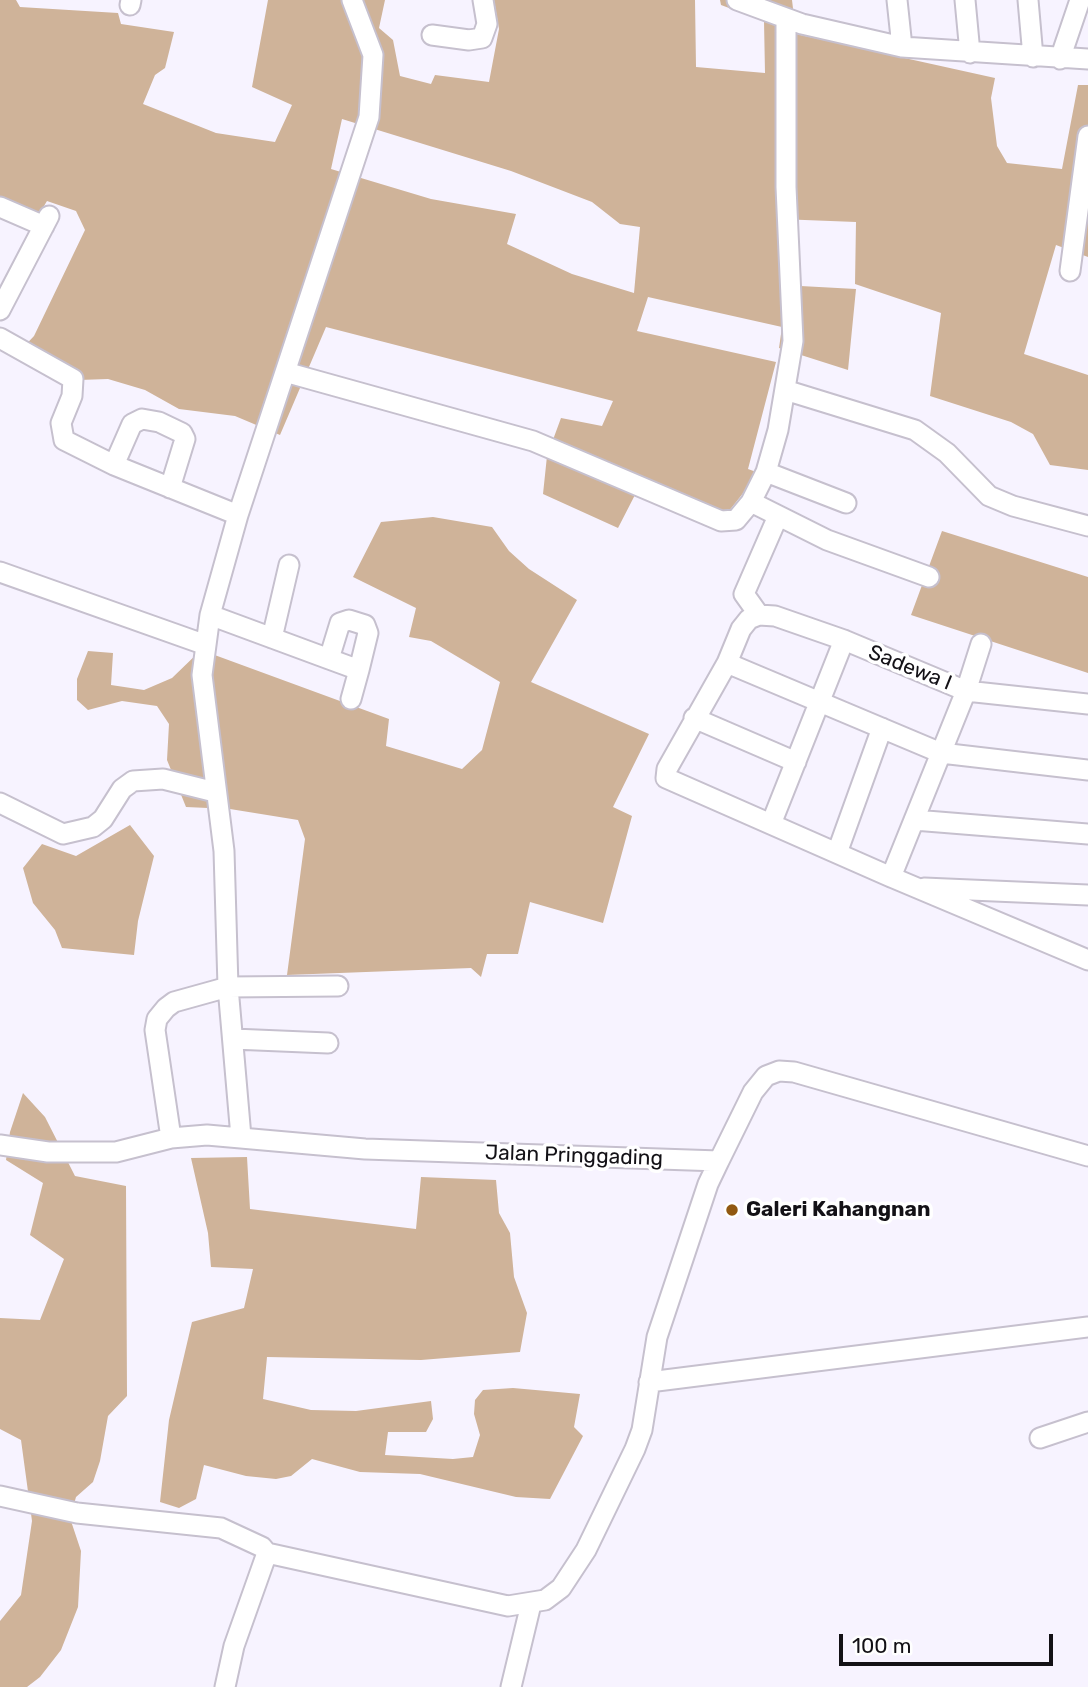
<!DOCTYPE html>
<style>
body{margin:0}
#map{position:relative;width:1088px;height:1687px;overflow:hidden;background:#f7f3ff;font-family:Rubik,sans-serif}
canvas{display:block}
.scale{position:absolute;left:839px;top:1634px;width:214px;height:32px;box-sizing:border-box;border:4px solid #131116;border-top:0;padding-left:9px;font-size:21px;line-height:24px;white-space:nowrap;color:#131116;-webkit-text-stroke:5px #fff;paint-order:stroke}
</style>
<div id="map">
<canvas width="1088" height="1687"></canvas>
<div class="scale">100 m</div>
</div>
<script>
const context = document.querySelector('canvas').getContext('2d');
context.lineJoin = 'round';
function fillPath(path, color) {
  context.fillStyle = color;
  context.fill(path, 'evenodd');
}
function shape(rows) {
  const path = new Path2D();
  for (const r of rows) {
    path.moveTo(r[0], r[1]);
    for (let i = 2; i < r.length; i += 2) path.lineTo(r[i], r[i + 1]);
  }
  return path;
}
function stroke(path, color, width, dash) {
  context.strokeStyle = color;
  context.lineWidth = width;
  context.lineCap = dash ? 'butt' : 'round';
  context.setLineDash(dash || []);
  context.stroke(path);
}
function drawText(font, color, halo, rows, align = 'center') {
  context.font = font + ' Rubik,sans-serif';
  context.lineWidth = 7;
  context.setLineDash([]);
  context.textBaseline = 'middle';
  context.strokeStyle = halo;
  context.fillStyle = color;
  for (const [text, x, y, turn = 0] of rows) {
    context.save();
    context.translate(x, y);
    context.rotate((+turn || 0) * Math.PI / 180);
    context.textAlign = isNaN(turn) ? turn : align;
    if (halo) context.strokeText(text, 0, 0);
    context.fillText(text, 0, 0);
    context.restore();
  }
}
fillPath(shape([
 [0,0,16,0,20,7,118,13,121,24,174,32,165,68,155,75,143,104,216,133,275,142,292,105,252,87,268,0,385,0,379,28,393,40,400,76,431,84,435,75,489,82,499,29,494,0,695,0,696,67,765,73,764,21,721,5,720,0,792,0,796,34,995,78,991,98,997,146,1007,163,1062,169,1078,85,1088,85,1088,257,1056,245,1024,354,1088,375,1088,470,1050,465,1033,434,1011,422,930,396,941,313,855,284,856,222,779,219,782,285,856,289,848,370,779,348,782,327,648,297,637,331,776,362,748,469,759,473,729,511,720,529,637,491,618,528,543,494,547,456,561,418,602,426,613,401,326,327,280,435,235,416,179,409,145,390,108,379,79,380,39,355,33,368,15,356,34,336,85,230,76,211,47,201,38,216,0,201],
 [342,119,511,171,592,202,620,224,640,227,634,293,572,274,507,244,516,214,431,199,331,169],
 [433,517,492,527,509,551,529,569,577,600,531,682,649,734,613,807,632,816,603,923,530,902,518,954,487,954,481,977,471,968,287,975,305,839,298,820,230,809,186,807,167,760,169,724,157,706,122,701,88,710,77,700,77,679,88,651,113,653,111,685,144,690,172,678,201,650,389,719,386,746,462,769,482,750,500,682,431,641,409,637,416,608,353,577,381,522],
 [942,531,1088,577,1088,673,911,615],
 [130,825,154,856,138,921,134,955,62,948,55,930,33,903,23,868,42,844,76,856],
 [23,1093,45,1117,75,1176,126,1186,127,1396,108,1416,100,1461,93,1482,76,1497,70,1518,81,1551,78,1607,61,1650,40,1677,27,1687,0,1687,0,1621,21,1595,32,1521,21,1440,0,1429,0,1318,40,1320,64,1259,30,1235,43,1183,6,1160,10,1132],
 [247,1157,250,1209,416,1229,421,1177,496,1180,499,1213,510,1233,514,1277,527,1313,520,1352,421,1360,267,1357,263,1399,311,1410,356,1411,431,1401,433,1419,426,1432,388,1432,385,1455,453,1459,473,1457,480,1435,474,1414,475,1400,483,1390,513,1388,580,1394,574,1427,583,1436,550,1499,516,1497,420,1474,360,1472,312,1459,291,1476,276,1479,246,1476,204,1465,196,1499,179,1508,160,1502,169,1420,192,1322,244,1308,253,1269,211,1267,208,1233,191,1158]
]), '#cfb399');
const minor = shape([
 [737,0,802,24,902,47,1088,59],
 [897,0,902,47],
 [965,0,970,53],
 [1028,0,1033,57],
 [130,5,131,0],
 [432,35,469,40,482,38,487,24,483,0],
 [1060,59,1080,0],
 [0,207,44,226],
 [1070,271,1088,136],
 [0,310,49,216],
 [0,338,73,379,72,396,61,423,64,440,114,465,238,515],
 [285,372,533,441,721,521,736,520,751,502,827,540,929,577],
 [785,390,915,430,947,453,989,496,1013,506,1088,526],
 [114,465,132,424,142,419,159,422,182,433,185,439,170,488],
 [766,472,846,503],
 [751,502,766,472,778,430,793,341,786,187,786,18],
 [0,572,206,645],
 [210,615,329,659,359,670,368,633,365,625,349,620,340,623,329,659],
 [759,615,744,594,778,516],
 [272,638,289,565],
 [981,644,966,691,891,877,666,778,667,769,727,663,741,629,749,619,759,615,775,616,844,640,966,691,1088,704],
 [727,663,941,753,1088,770],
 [351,699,359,670],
 [694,718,796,762],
 [0,803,63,834,93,827,103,819,122,789,133,781,163,779,215,792],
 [914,820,1088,834],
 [771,824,844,640],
 [837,853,882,728],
 [891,877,1088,960],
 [924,888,1088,895],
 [233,1039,328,1043],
 [241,1137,228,987,224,851,202,675,210,615,238,515,369,117,373,55,352,0],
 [171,1138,155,1030,157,1019,166,1008,174,1002,228,987,338,986],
 [0,1145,48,1152,116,1152,171,1138,207,1135,365,1149,719,1161,753,1092,766,1076,779,1071,794,1072,1088,1156],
 [649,1382,1088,1327],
 [1040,1438,1088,1422],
 [0,1496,77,1513,221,1528,262,1547,267,1553,234,1646,225,1687],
 [267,1553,508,1606,545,1600,561,1588,586,1550,635,1449,642,1430,657,1337,708,1184,719,1161],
 [511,1687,531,1604]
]);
stroke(minor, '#c6c0ce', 23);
stroke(minor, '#fff', 19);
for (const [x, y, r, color] of [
 [732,1210,7,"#915811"]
]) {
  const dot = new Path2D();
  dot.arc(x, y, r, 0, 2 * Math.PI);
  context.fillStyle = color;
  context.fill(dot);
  stroke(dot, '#fff', 2.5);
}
drawText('21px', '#131116', '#fff', [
 ["Sadewa I",910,668,22],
 ["Jalan Pringgading",574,1156,2]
]);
drawText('bold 21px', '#131116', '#fff', [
 ["Galeri Kahangnan",746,1210]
], 'left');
</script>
